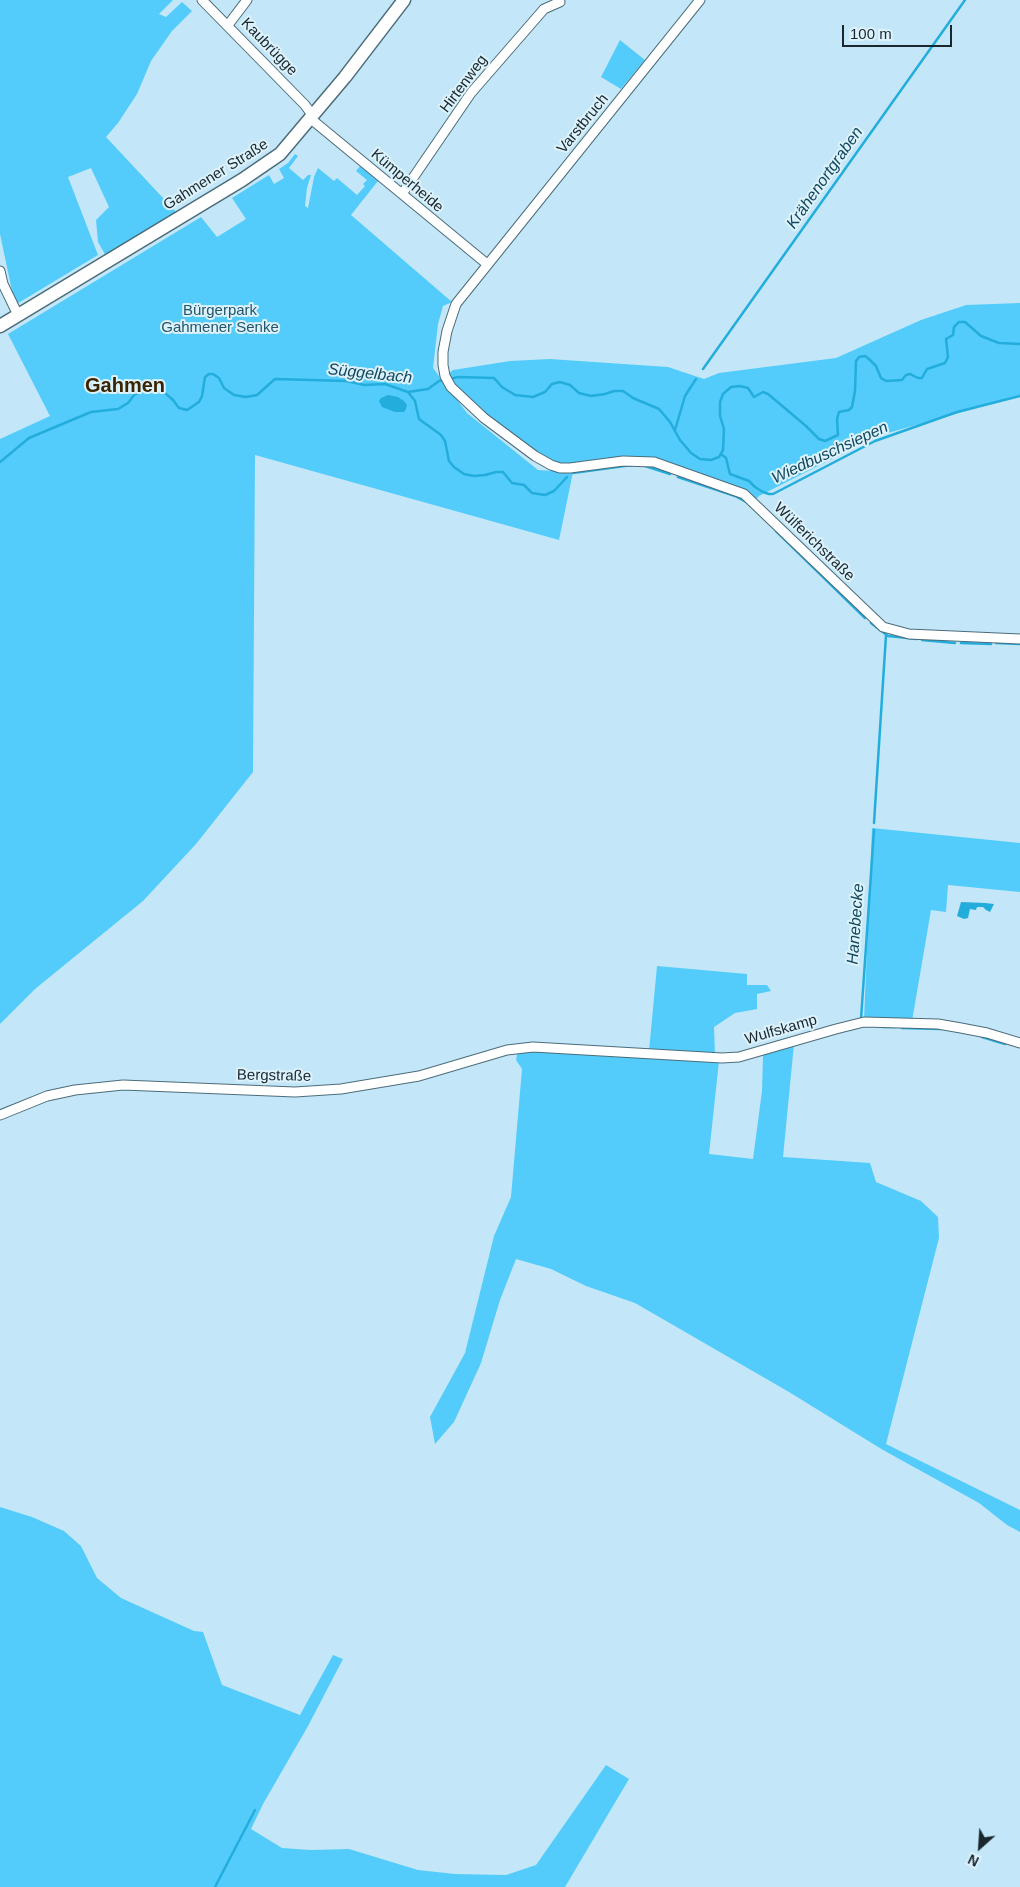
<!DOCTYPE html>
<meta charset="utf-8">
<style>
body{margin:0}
#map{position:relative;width:1020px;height:1887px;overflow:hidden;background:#c3e7f8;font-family:Arial,sans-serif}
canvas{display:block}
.north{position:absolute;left:955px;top:1822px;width:50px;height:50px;-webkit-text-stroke:4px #dcf2fc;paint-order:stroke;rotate:206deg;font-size:14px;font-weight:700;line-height:20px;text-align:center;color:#1a282e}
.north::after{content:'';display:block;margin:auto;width:18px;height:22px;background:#1a282e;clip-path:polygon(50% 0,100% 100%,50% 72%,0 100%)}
.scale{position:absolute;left:842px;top:25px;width:110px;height:22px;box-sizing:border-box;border:2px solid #1a282e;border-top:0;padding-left:6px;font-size:15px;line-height:18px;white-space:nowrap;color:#1a282e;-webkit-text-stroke:4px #dcf2fc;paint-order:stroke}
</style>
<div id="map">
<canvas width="1020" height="1887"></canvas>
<div class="north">N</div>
<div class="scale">100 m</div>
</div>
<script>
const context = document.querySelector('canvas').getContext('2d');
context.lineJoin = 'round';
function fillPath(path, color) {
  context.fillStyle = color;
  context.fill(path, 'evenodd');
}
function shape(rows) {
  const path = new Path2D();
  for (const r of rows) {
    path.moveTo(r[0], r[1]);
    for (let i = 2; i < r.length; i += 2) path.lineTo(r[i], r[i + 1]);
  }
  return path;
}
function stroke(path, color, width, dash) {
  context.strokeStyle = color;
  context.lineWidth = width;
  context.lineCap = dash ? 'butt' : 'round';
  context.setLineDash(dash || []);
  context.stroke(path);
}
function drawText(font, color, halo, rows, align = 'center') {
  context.font = font + ' Arial,sans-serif';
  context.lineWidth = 4;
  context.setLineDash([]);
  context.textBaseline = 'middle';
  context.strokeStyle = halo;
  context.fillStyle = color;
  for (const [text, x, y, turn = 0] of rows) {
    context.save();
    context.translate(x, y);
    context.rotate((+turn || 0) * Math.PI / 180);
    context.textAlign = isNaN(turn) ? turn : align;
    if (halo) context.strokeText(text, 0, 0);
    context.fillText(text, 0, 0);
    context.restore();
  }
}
fillPath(shape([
 [0,0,173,0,159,14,166,17,182,2,192,11,172,31,151,61,137,94,118,123,106,137,177,213,106,256,98,242,96,220,109,207,91,168,68,177,98,255,15,305,0,234],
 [620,40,645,60,621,89,601,77],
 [295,154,298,156,289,168,303,180,308,175,311,175,307,188,305,206,308,208,314,177,318,168,334,181,337,178,357,195,365,186,363,184,367,180,356,171,360,166,378,181,351,215,452,302,443,306,438,324,433,368,467,413,538,470,573,472,559,540,255,455,253,772,196,844,143,901,35,989,0,1024,0,439,50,416,8,334,201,217,217,237,246,219,232,198,269,175,274,184,284,178,279,169,288,163],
 [1020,303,1020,396,877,436,759,496,754,502,654,461,575,465,549,464,509,437,453,386,448,374,453,370,510,361,550,359,668,367,704,379,719,373,836,358,921,320,966,305],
 [872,828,1020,843,1020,892,948,885,946,912,931,910,912,1021,864,1020],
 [657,966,747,974,747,985,767,985,771,991,757,994,757,1009,735,1013,714,1027,715,1055,649,1051],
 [794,1044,783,1157,870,1163,876,1182,921,1201,938,1217,939,1238,886,1444,1020,1510,1020,1532,1007,1525,979,1503,883,1450,789,1392,635,1303,586,1286,551,1269,516,1259,500,1300,481,1363,454,1422,435,1444,430,1417,465,1353,494,1236,511,1197,522,1069,516,1060,518,1050,542,1050,542,1054,543,1050,719,1061,709,1154,753,1159,762,1091,763,1054],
 [0,1507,32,1517,64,1531,81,1546,97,1578,121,1598,194,1631,203,1632,222,1685,300,1715,333,1655,343,1659,308,1726,263,1804,251,1829,282,1848,311,1850,349,1849,418,1870,455,1874,506,1875,536,1865,606,1765,629,1779,565,1887,0,1887]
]), '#53ccfb');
fillPath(shape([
 [388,395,398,397,404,401,407,405,406,409,404,412,395,412,382,407,379,401,381,398],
 [961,902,985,903,994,904,990,912,986,910,983,907,977,907,976,910,970,909,968,918,964,919,957,916]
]), '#23addc');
stroke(shape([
 [703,369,965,0],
 [450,379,458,377,494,378,502,387,515,395,533,397,545,392,552,384,560,382,570,385,579,393,591,396,605,394,614,391,623,391,633,398,659,409,670,422,680,440,691,453,700,459,711,460,719,457,723,450,724,429,720,416,720,402,723,394,731,387,740,386,748,388,754,397,763,392,768,394,806,426,819,439,825,441,838,435,837,419,839,412,849,410,852,407,855,391,856,361,859,357,865,356,869,359,876,366,881,378,886,381,902,380,906,375,910,374,918,378,922,378,927,369,945,363,948,357,946,339,953,335,954,327,959,322,965,322,981,336,999,343,1020,344],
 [408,392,415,401,419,419,441,435,445,441,449,461,454,467,464,474,474,476,485,475,496,472,503,472,512,483,524,485,532,493,545,495,554,491,567,477],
 [675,430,685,396,696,379],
 [721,454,726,458,730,474,749,481,755,487,763,492,769,494,773,494,875,441,957,412,1020,396],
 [0,462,29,438,91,412,118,409,128,403,135,394,144,391,155,390,165,393,173,400,179,408,187,410,199,402,202,396,205,377,209,374,213,374,219,378,224,388,234,395,246,397,257,395,275,379,347,381,364,385,385,384,408,392,428,389,439,381,445,380],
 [645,466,670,474],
 [573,473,632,465],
 [678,477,735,496,748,503],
 [776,531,865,618],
 [871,623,888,636,917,639],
 [922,640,955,643],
 [961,643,991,644],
 [996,643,1020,644],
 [874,823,886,635],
 [861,1019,874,830],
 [883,1027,896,1027],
 [902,1028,941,1029],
 [982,1037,1005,1044],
 [215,1887,255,1810]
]), '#23addc', 2.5);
const street = shape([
 [202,0,305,105,313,116],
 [700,0,456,304,447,331,443,352,443,365,445,376,451,387,484,418,535,456,551,465,560,468,570,468,623,461,654,462,744,494,883,627,909,634,1020,639],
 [228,25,247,0],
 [311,119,487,264],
 [402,194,471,93,544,9,560,2],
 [0,271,3,284,18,315],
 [0,1115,47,1096,75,1090,123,1085,295,1092,341,1089,419,1076,507,1050,533,1047,722,1058,739,1057,836,1029,864,1022,938,1024,961,1028,987,1033,1020,1043]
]);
const secondary = shape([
 [0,326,242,180,280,154,345,77,404,0]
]);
stroke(street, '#4b6c7a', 11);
stroke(secondary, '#4b6c7a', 15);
stroke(street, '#fff', 9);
stroke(secondary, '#fff', 12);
drawText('15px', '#1a282e', '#dcf2fc', [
 ["Kaubrügge",269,47,46],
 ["Hirtenweg",464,84,-53],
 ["Varstbruch",583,124,-51],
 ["Gahmener Straße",216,175,-32],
 ["Kümperheide",407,181,40],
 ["Wülferichstraße",814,542,44],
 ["Wulfskamp",781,1030,-16],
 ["Bergstraße",274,1076,1]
]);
drawText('15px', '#23566a', '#dcf2fc', [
 ["Bürgerpark",220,311],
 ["Gahmener Senke",220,328]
]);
drawText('italic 16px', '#12475b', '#dcf2fc', [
 ["Krähenortgraben",825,178,-55],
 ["Süggelbach",370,374,6],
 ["Wiedbuschsiepen",830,453,-25],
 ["Hanebecke",856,924,-86]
]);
drawText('bold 20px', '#3a2500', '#dcf2fc', [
 ["Gahmen",125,386]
]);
</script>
